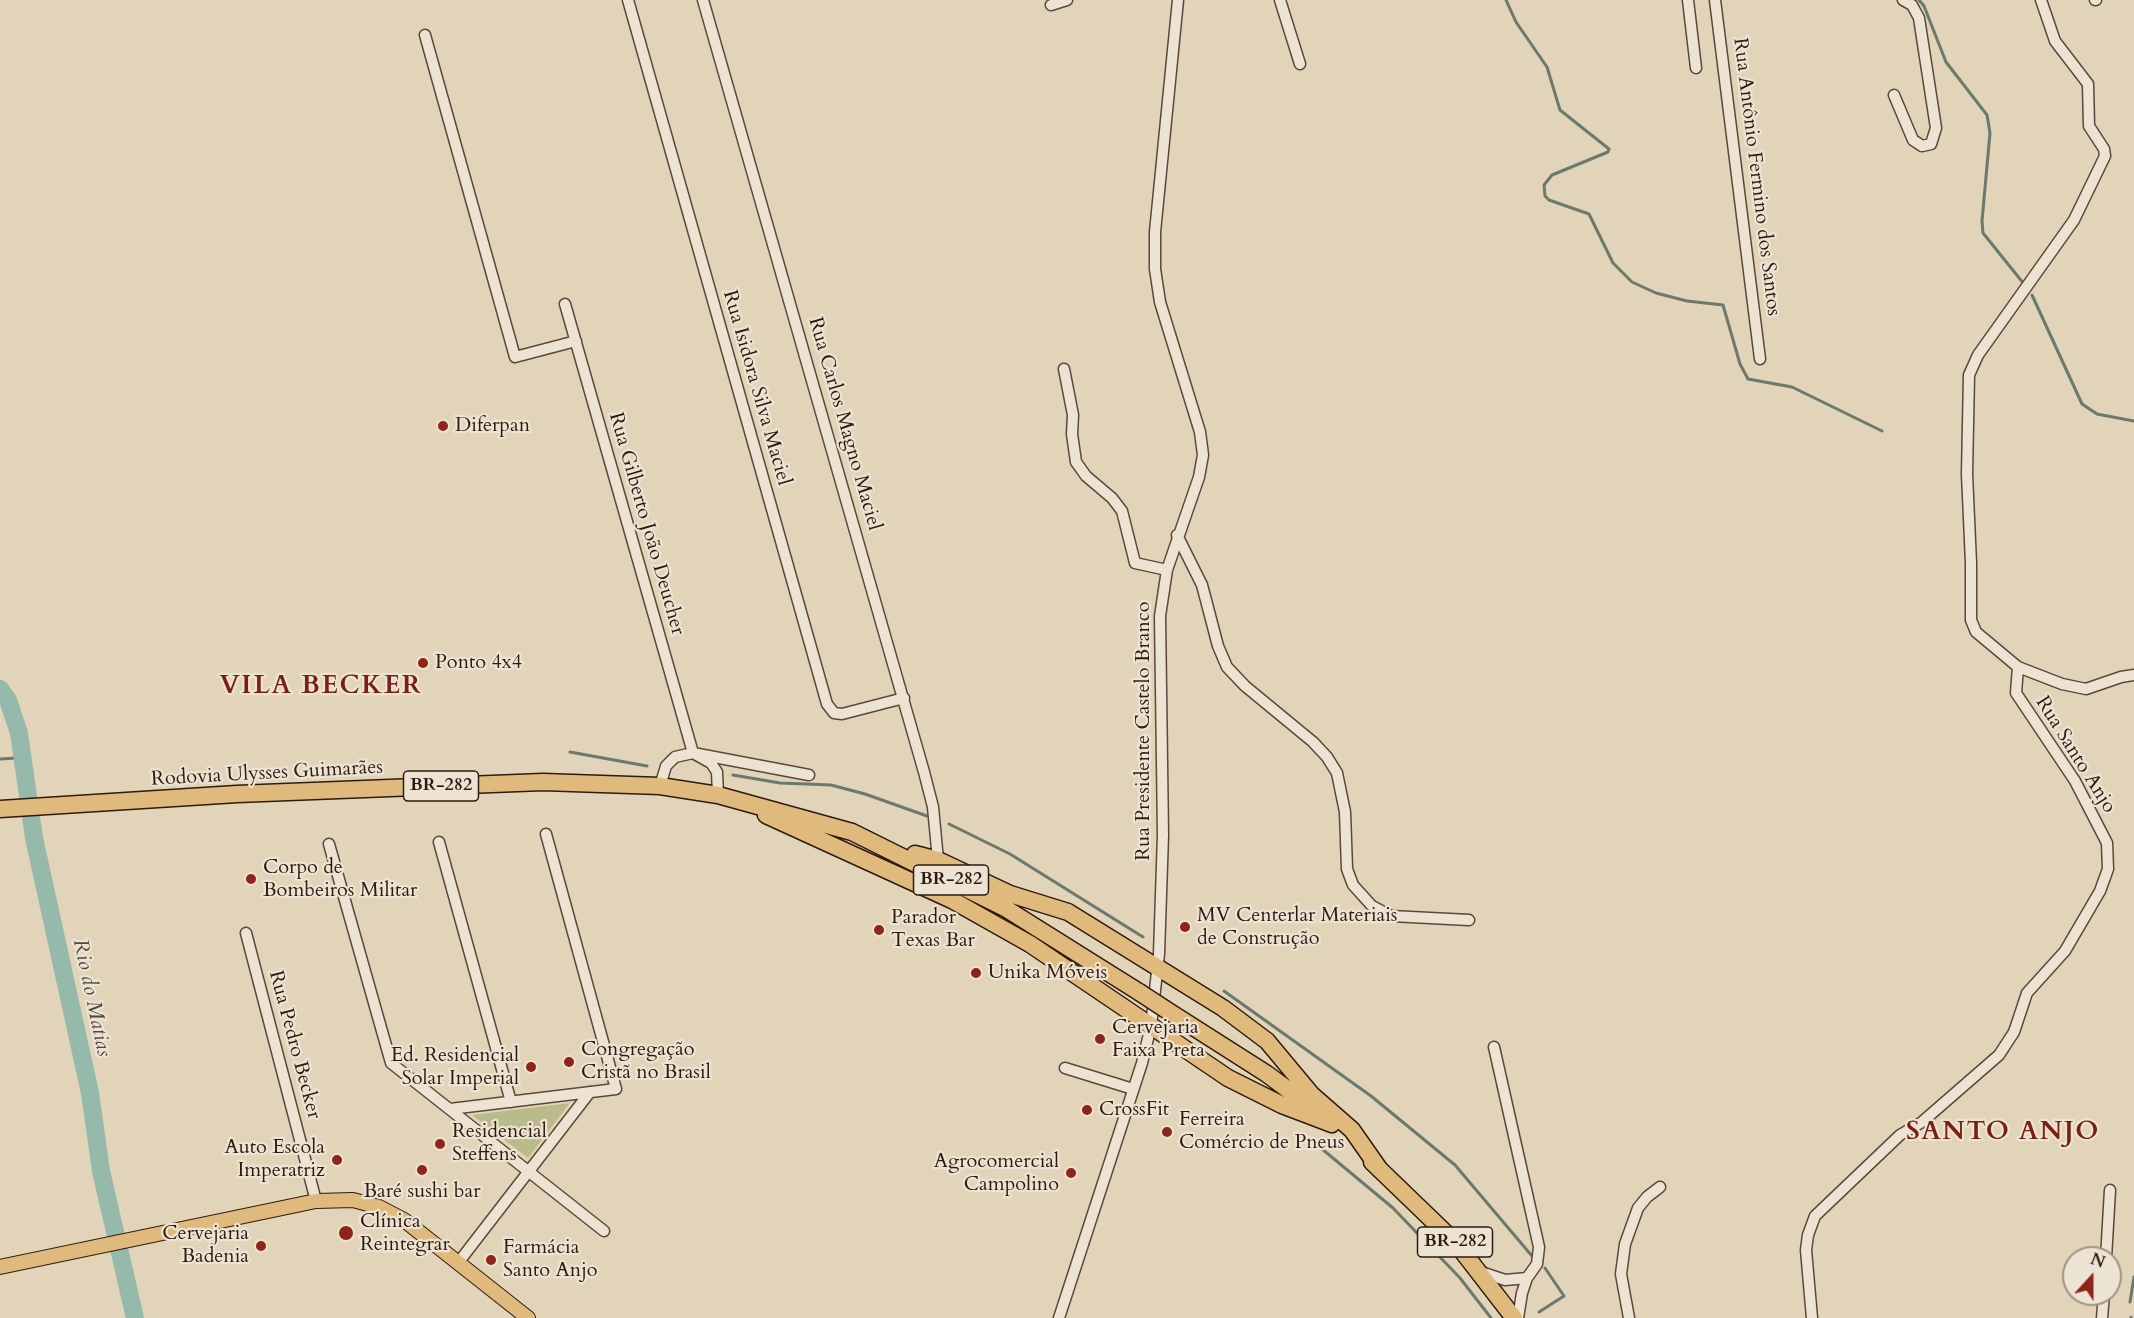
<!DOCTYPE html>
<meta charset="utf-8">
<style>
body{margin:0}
#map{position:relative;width:2134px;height:1318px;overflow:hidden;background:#e1d4b9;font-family:Cardo,serif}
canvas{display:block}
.north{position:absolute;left:2062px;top:1246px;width:60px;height:60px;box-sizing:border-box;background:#ece3d2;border:2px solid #a09384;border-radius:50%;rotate:21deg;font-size:16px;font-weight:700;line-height:24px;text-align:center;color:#2f1a10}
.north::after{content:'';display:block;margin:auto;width:21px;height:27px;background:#8f2418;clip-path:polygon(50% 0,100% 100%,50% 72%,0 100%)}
</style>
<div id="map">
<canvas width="2134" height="1318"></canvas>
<div class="north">N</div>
</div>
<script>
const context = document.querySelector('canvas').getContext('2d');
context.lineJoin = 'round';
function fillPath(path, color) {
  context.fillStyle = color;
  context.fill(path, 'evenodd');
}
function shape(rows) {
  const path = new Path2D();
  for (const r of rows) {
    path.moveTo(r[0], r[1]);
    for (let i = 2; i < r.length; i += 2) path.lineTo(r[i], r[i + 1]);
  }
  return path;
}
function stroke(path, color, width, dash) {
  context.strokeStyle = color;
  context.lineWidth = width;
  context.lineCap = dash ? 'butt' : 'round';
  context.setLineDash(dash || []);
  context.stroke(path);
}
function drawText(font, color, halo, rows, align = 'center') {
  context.font = font + ' Cardo,serif';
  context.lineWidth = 4.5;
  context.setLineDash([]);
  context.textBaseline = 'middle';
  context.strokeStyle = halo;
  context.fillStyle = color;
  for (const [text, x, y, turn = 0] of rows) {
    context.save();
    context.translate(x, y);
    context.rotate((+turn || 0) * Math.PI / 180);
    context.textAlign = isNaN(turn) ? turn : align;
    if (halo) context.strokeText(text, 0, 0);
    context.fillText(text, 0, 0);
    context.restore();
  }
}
fillPath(shape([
 [570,1103,528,1158,472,1115]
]), '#b9bb8b');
stroke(shape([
 [1506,0,1516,22,1547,67,1560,110,1609,149,1608,152,1552,175,1544,185,1545,196,1549,200,1589,214,1613,263,1632,282,1656,293,1687,301,1723,305,1740,364,1748,379,1792,387,1882,431],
 [1919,0,1924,6,1946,62,1987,115,1990,133,1982,221,1983,233,2024,284],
 [2032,295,2082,404,2097,414,2134,421],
 [570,752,647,766],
 [0,759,17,758,25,761],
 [733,775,780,783,831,785,865,794,927,816],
 [949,824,1010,854,1143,937],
 [1224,991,1371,1096,1455,1165,1532,1256],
 [1310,1139,1393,1208,1460,1278,1491,1318],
 [2130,1302,2134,1277],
 [1539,1312,1564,1296,1545,1268],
 [2131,1318,2131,1317]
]), '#6c796d', 3);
stroke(shape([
 [0,689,8,700,19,733,34,838,90,1093,101,1171,135,1318]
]), '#95b9ab', 18);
const minor = shape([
 [628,0,827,704,834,713,842,714,904,698],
 [703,0,924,772,933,807,938,860],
 [1280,0,1300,64],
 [1688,0,1696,68],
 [1715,0,1760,359],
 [2041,0,2055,41,2088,84,2089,126,2104,149,2105,156,2074,220,1978,355,1969,375,1967,474,1971,563,1971,620,1976,632,2018,667,2062,684,2086,689,2121,677,2134,675],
 [2095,0,2096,0],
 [1051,5,1067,0],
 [425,35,515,357,576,341],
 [1894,95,1913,140,1922,146,1931,144,1936,128,1919,18,1912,5,1903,0],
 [565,304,693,753,809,775],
 [1064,369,1073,415,1072,434,1076,462,1086,476,1112,498,1122,511,1135,563,1167,570],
 [1177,535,1202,585,1218,646,1227,667,1245,686,1313,742,1327,757,1337,773,1345,812,1347,869,1353,885,1372,906,1391,916,1469,920],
 [660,786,666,766,675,757,693,753,711,763,717,772,718,795],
 [439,842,511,1102],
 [329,844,391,1063,604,1231],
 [246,933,316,1201],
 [1494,1047,1539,1247,1537,1264,1527,1278,1522,1293,1518,1318],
 [1065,1068,1133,1089],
 [450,1109,616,1089,546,834],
 [2106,1258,2110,1190],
 [458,1263,590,1092],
 [1481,1272,1505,1280,1527,1278],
 [1059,1318,1142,1063,1151,1026,1159,954,1163,835,1160,616,1167,570,1199,477,1203,455,1200,432,1160,302,1155,269,1155,232,1178,0],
 [1629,1318,1621,1274,1625,1244,1638,1208,1647,1197,1660,1187],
 [1812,1318,1806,1250,1808,1235,1815,1216,1900,1135,1922,1122,1999,1055,2014,1032,2027,993,2065,951,2100,891,2108,869,2107,843,2075,781,2016,693,2018,667],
 [2102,1318,2104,1294]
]);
const major = shape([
 [0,1267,316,1201,353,1200,379,1207,404,1220,528,1318]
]);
const highway = shape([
 [0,809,237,794,543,782,660,786,718,795,852,832,1005,908,1139,992],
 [766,815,952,900,1030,944,1228,1078,1282,1105,1332,1124],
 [915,854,938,860,1010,894,1068,912,1223,1008,1267,1041,1312,1095,1352,1130,1380,1170],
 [1165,1009,1267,1074,1315,1110],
 [1372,1162,1456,1243,1514,1318]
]);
stroke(minor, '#5c483a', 13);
stroke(major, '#2f1a10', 16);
stroke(highway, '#2f1a10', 19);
stroke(minor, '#ece3d2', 10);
stroke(major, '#e0ba7c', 14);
stroke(highway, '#e0ba7c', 16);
const highwayBridge = shape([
 [1139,992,1165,1009]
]);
stroke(highwayBridge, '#2f1a10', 19, []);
stroke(highwayBridge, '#e0ba7c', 16);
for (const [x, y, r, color] of [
 [443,426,6,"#8f2418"],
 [423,663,6,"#8f2418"],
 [251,879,6,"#8f2418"],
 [1185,927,6,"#8f2418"],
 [879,930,6,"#8f2418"],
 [976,973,6,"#8f2418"],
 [1100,1039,6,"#8f2418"],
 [569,1062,6,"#8f2418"],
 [531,1067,6,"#8f2418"],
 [1087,1110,6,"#8f2418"],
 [1167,1132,6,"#8f2418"],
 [440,1144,6,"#8f2418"],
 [337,1160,6,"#8f2418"],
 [422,1170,6,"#8f2418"],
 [1071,1173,6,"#8f2418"],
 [346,1233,8,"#8f2418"],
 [261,1246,6,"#8f2418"],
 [491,1260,6,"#8f2418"]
]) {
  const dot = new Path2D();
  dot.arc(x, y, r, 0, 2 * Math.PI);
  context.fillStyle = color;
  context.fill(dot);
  stroke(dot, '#ece3d2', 2);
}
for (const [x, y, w] of [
 [441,786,75],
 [951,880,75],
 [1455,1242,75]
]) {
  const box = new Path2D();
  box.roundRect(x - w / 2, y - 15, w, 30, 4.5);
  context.fillStyle = '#ece3d2';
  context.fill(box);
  stroke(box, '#2f1a10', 1.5);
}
drawText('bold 18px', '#2f1a10', null, [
 ["BR-282",441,786],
 ["BR-282",951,880],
 ["BR-282",1455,1242]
]);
drawText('20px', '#2f1a10', '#ece3d2', [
 ["Rua Antônio Fermino dos Santos",1756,177,83],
 ["Rua Isidora Silva Maciel",756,388,74],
 ["Rua Carlos Magno Maciel",844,424,74],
 ["Rua Gilberto João Deucher",646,524,74],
 ["Rua Presidente Castelo Branco",1144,731,-90],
 ["Rua Santo Anjo",2075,755,58],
 ["Rodovia Ulysses Guimarães",267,774,-3],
 ["Rua Pedro Becker",294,1045,75]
]);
drawText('20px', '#2f1a10', '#ece3d2', [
 ["Diferpan",455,426],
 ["Ponto 4x4",435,663],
 ["Corpo de",263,868],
 ["Bombeiros Militar",263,891],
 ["MV Centerlar Materiais",1197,916],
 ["de Construção",1197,939],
 ["Parador",891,918],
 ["Texas Bar",891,941],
 ["Unika Móveis",988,973],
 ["Cervejaria",1112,1028],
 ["Faixa Preta",1112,1051],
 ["Congregação",581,1050],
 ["Cristã no Brasil",581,1073],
 ["Ed. Residencial",519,1056,"right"],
 ["Solar Imperial",519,1079,"right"],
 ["CrossFit",1099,1110],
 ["Ferreira",1179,1120],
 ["Comércio de Pneus",1179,1143],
 ["Residencial",452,1132],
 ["Steffens",452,1155],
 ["Auto Escola",325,1148,"right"],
 ["Imperatriz",325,1171,"right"],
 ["Agrocomercial",1059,1162,"right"],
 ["Campolino",1059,1185,"right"],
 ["Baré sushi bar",422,1192,"center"],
 ["Clínica",360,1222],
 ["Reintegrar",360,1245],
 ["Cervejaria",249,1234,"right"],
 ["Badenia",249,1257,"right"],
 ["Farmácia",503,1248],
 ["Santo Anjo",503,1271]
], 'left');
drawText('italic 21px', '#4e4a3e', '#ece3d2', [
 ["Rio do Matias",91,998,78]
]);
context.letterSpacing = '1.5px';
drawText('bold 26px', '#7a1f14', '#ece3d2', [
 ["VILA BECKER",321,687],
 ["SANTO ANJO",2003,1133]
]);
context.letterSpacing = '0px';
</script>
